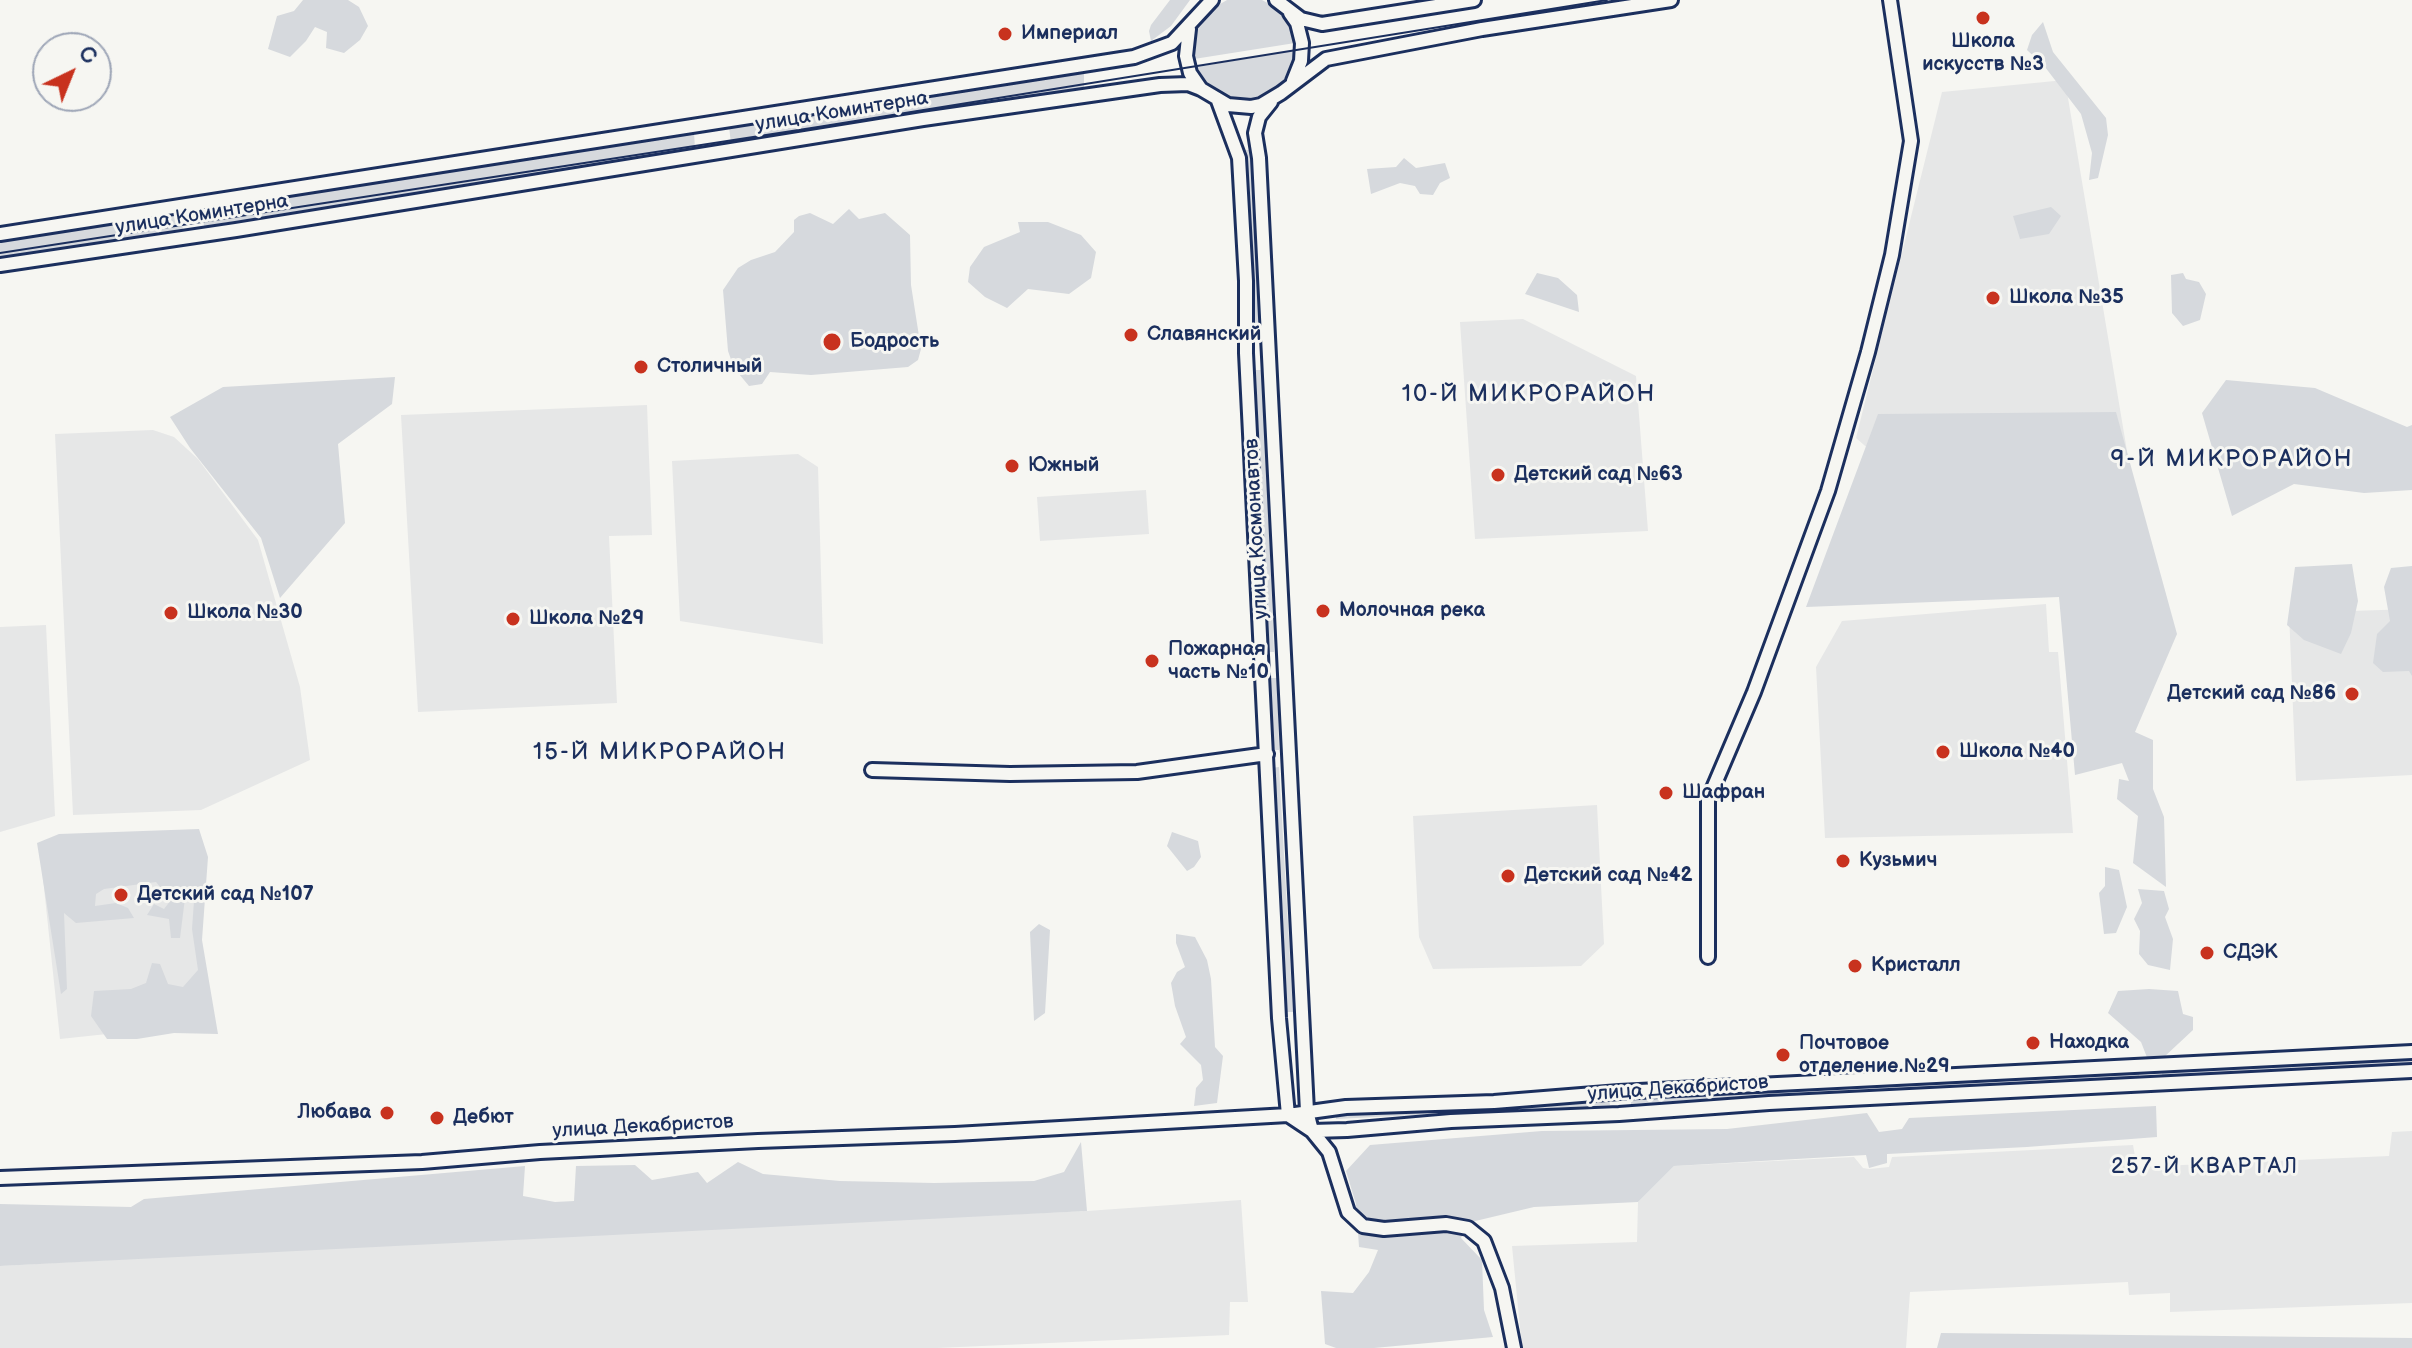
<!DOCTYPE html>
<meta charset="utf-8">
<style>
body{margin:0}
#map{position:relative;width:2412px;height:1348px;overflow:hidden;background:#f6f6f2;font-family:"Balsamiq Sans",sans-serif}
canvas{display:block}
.north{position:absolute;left:32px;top:32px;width:80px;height:80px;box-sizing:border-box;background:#f6f6f2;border:2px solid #9ea6b7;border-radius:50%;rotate:43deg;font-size:22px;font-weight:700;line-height:32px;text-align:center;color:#1b2f5e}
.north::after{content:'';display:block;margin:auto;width:28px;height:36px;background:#c8321e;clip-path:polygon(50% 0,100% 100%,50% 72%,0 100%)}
</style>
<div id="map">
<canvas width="2412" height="1348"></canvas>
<div class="north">С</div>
</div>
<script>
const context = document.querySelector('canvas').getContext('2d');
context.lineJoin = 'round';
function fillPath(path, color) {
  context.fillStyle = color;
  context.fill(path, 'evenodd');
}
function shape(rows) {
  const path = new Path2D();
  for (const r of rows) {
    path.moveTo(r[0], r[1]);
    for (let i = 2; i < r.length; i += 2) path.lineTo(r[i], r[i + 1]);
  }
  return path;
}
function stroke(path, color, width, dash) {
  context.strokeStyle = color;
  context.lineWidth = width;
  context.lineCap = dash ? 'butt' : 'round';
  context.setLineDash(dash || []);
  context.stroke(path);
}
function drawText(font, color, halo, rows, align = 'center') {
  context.font = font + ' "Balsamiq Sans",sans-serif';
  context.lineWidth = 6;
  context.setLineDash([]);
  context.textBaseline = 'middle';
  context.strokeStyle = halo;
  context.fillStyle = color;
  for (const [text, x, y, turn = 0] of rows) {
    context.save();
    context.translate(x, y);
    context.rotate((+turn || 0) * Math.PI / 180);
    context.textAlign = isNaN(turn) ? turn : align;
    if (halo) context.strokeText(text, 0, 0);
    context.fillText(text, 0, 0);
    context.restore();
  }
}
fillPath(shape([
 [2065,80,2131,475,1895,472,1856,438,1942,92],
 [1523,319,1636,376,1648,531,1475,539,1460,322],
 [647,405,652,535,609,536,617,703,418,712,401,415],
 [153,430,174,437,198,459,258,540,300,687,310,760,201,810,73,815,55,434],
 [798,454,818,467,823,644,680,621,672,461],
 [1146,490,1149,534,1040,541,1037,497],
 [2046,604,2049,652,2058,652,2073,833,1825,838,1816,667,1842,621],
 [2412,609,2412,775,2296,781,2289,613],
 [46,625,55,816,0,832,0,627],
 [1597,805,1604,944,1581,966,1433,969,1419,937,1413,816],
 [191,835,210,1023,60,1039,40,850],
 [2412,1131,2412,1303,2170,1312,2170,1293,2129,1295,2128,1282,1910,1292,1906,1348,1522,1348,1512,1246,1637,1242,1638,1202,1674,1166,1854,1157,1863,1168,1869,1169,1889,1167,1892,1157,2133,1145,2137,1167,2389,1156,2392,1132],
 [1241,1200,1248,1302,1230,1302,1229,1335,937,1348,0,1348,0,1266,576,1234,1087,1211]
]), '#e6e7e7');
fillPath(shape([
 [303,0,348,0,359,7,368,26,360,40,344,53,326,48,327,32,315,27,306,41,290,57,268,49,277,16,294,11],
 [1170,0,1190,0,1171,26,1151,41,1149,31,1151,25],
 [1227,0,1262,0,1273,6,1289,24,1295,43,1194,59,1194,40,1199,24,1210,10],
 [2043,22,2053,52,2106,118,2108,135,2098,178,2089,180,2092,153,2081,114,2045,67,2027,50,2032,35],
 [1297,50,1293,66,1284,80,1272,91,1257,98,1232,98,1217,91,1204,80,1197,67],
 [1084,71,1084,89,731,144,729,126],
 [694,132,695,149,204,226,202,210],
 [1245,150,1251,150,1261,333,1255,336],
 [1404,158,1416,168,1445,163,1450,178,1440,183,1433,195,1420,194,1415,186,1400,183,1371,194,1367,169,1396,167],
 [2051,207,2061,216,2049,234,2020,239,2013,216],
 [849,209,859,219,885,213,910,235,911,285,921,349,918,360,908,367,811,375,770,372,762,384,749,386,734,368,728,351,723,290,738,268,751,260,775,252,794,232,794,220,799,216,810,213,833,224],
 [181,213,183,231,0,259,0,241],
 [1018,222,1048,222,1081,235,1096,252,1091,278,1069,294,1028,289,1007,308,985,297,968,282,970,267,984,247,1020,232],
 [1537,273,1558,278,1577,295,1579,312,1525,294],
 [2183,273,2186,279,2199,282,2206,294,2200,320,2183,326,2172,313,2171,275],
 [1256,370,1263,370,1274,652,1267,652],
 [395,377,392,404,338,444,345,523,280,598,261,538,190,448,170,417,223,387],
 [2226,380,2315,388,2407,427,2412,425,2412,490,2364,493,2294,484,2232,516,2202,413],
 [2116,412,2177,634,2135,732,2153,740,2153,789,2164,817,2166,887,2133,863,2138,816,2117,799,2119,779,2129,781,2122,763,2075,775,2059,597,1806,607,1878,414],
 [2352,564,2358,601,2351,633,2341,654,2304,640,2287,625,2295,567],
 [2412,566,2412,676,2409,671,2383,672,2373,663,2377,634,2390,621,2384,587,2391,568],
 [1270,678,1277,678,1279,750,1272,750],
 [1279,767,1293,1012,1283,1012,1272,768],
 [199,829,208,857,202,940,218,1034,174,1033,137,1039,107,1039,91,1016,94,991,131,989,146,983,152,963,160,964,168,984,183,987,198,970,192,929,194,901,185,898,180,938,171,938,169,919,147,915,154,904,164,909,171,900,156,882,104,889,96,894,95,906,116,903,128,908,134,918,76,923,64,913,67,989,61,994,37,843,59,834],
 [1172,832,1198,841,1201,857,1194,867,1187,871,1167,846],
 [2105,867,2119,870,2127,907,2116,933,2104,934,2099,893,2105,886],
 [2138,889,2164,891,2169,909,2165,917,2173,939,2170,970,2148,965,2139,954,2140,931,2134,919,2142,903],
 [1039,924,1050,930,1045,1013,1034,1021,1030,932],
 [1176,934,1195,937,1207,960,1211,979,1215,1047,1223,1056,1217,1103,1194,1106,1196,1088,1203,1080,1201,1065,1180,1044,1186,1037,1175,1006,1171,983,1177,972,1185,967,1176,943],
 [2149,989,2178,991,2183,1014,2193,1017,2193,1030,2163,1058,2148,1060,2141,1042,2108,1013,2118,991],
 [2412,1059,2412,1064,2162,1077,2162,1071],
 [2139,1072,2139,1078,1631,1104,1631,1098],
 [1609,1099,1610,1105,1336,1119,1336,1113],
 [2156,1106,2157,1137,2027,1147,1887,1154,1887,1163,1869,1168,1866,1155,1674,1166,1638,1202,1534,1207,1467,1223,1461,1238,1482,1260,1484,1310,1493,1337,1374,1348,1336,1348,1325,1344,1321,1291,1353,1293,1369,1272,1378,1250,1359,1247,1356,1204,1346,1171,1370,1145,1542,1131,1727,1129,1867,1113,1879,1132,1902,1129,1909,1118],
 [1081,1142,1087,1211,0,1266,0,1204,131,1207,144,1199,525,1166,523,1196,555,1202,574,1201,576,1166,635,1165,652,1180,698,1172,707,1183,738,1162,763,1174,840,1181,934,1183,1034,1181,1064,1172],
 [1941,1333,2412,1338,2412,1348,1937,1348]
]), '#d6d9dd');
const minor = shape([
 [1276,0,1301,19,1322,24,1474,0],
 [1290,13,1297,23,1302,43,1301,61,1293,81],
 [1189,29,1186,56,1190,73,1201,89],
 [1218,101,1239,158,1246,281,1246,353,1279,1018,1288,1115],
 [1271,102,1259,117,1255,133,1259,158,1307,1111,1312,1131,1329,1152,1348,1212,1363,1226,1384,1229,1446,1224,1468,1228,1484,1241,1502,1288,1514,1348],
 [0,234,1134,57,1172,43,1212,0],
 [0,265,236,230,923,119,1160,85,1188,84,1201,89,1228,105,1251,107,1261,105,1281,93,1326,59,1482,29,1671,0],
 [872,770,1010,774,1137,772,1267,754],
 [1708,957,1708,800,1754,692,1828,491,1868,352,1892,255,1911,141,1890,0],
 [1288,1115,1312,1131,1347,1130,1451,1121,1619,1114,1769,1103,2412,1071],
 [0,1178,422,1162,540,1152,758,1141,955,1134,1288,1115,1346,1107,1494,1102,1619,1092,2412,1052]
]);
stroke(minor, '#1b2f5e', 18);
stroke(minor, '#f6f6f2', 12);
stroke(shape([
 [0,253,818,127,1607,0]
]), '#1b2f5e', 2);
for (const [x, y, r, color] of [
 [1983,18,8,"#c8321e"],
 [1005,34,8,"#c8321e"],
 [1993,298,8,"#c8321e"],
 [1131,335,8,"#c8321e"],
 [832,342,10,"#c8321e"],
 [641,367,8,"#c8321e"],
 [1012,466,8,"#c8321e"],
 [1498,475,8,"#c8321e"],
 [1323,611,8,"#c8321e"],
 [171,613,8,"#c8321e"],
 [513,619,8,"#c8321e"],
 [1152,661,8,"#c8321e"],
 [2352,694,8,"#c8321e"],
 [1943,752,8,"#c8321e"],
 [1666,793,8,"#c8321e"],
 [1843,861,8,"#c8321e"],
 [1508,876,8,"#c8321e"],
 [121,895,8,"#c8321e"],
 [2207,953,8,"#c8321e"],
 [1855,966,8,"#c8321e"],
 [2033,1043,8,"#c8321e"],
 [1783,1055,8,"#c8321e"],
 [387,1113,8,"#c8321e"],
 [437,1118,8,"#c8321e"]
]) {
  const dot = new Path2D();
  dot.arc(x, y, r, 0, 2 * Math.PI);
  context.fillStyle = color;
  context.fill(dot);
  stroke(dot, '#f6f6f2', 3);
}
drawText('bold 20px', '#1b2f5e', '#f6f6f2', [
 ["Империал",1021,34],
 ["Школа",1983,42,"center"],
 ["искусств №3",1983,65,"center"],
 ["Школа №35",2009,298],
 ["Славянский",1147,335],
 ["Бодрость",850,342],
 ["Столичный",657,367],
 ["Южный",1028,466],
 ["Детский сад №63",1514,475],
 ["Молочная река",1339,611],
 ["Школа №30",187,613],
 ["Школа №29",529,619],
 ["Пожарная",1168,650],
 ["часть №10",1168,673],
 ["Детский сад №86",2336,694,"right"],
 ["Школа №40",1959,752],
 ["Шафран",1682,793],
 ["Кузьмич",1859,861],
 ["Детский сад №42",1524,876],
 ["Детский сад №107",137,895],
 ["СДЭК",2223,953],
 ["Кристалл",1871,966],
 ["Находка",2049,1043],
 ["Почтовое",1799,1044],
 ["отделение №29",1799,1067],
 ["Любава",371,1113,"right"],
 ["Дебют",453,1118]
], 'left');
drawText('20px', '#1b2f5e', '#f6f6f2', [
 ["улица Коминтерна",842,112,-9],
 ["улица Коминтерна",202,215,-9],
 ["улица Космонавтов",1257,529,-93],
 ["улица Декабристов",1678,1089,-4],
 ["улица Декабристов",643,1127,-3]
]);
context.letterSpacing = '2px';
drawText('22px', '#1b2f5e', '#f6f6f2', [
 ["257-Й КВАРТАЛ",2205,1167]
]);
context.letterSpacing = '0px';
context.letterSpacing = '2px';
drawText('24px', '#1b2f5e', '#f6f6f2', [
 ["10-Й МИКРОРАЙОН",1529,395],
 ["9-Й МИКРОРАЙОН",2232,460],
 ["15-Й МИКРОРАЙОН",660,753]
]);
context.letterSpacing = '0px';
</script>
